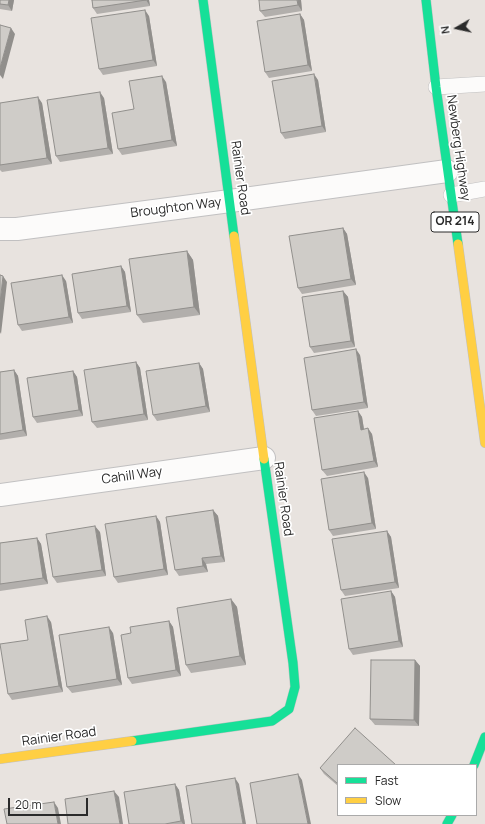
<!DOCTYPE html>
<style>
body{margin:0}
#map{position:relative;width:485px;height:824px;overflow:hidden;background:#e8e3df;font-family:Manrope,sans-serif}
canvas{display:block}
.legend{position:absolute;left:337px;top:764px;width:140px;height:52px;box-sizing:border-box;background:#fff;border:1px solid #aaa;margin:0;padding:5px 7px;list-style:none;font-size:12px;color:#2a2a2a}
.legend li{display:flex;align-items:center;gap:8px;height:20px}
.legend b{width:20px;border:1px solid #aaa}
.north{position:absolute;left:437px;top:8px;width:40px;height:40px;-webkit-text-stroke:3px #fff;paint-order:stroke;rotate:261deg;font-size:11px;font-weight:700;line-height:16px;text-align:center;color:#2a2a2a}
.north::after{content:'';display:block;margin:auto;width:14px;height:18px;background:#2a2a2a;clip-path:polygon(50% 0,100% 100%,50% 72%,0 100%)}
.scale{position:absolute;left:8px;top:798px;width:80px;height:18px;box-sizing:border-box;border:2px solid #2a2a2a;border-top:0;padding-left:5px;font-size:12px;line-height:14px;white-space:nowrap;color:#2a2a2a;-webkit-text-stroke:3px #fff;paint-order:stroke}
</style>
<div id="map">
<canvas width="485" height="824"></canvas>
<ul class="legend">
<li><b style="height:5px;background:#16e098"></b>Fast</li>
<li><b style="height:5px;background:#ffcf43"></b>Slow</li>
</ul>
<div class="north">N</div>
<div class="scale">20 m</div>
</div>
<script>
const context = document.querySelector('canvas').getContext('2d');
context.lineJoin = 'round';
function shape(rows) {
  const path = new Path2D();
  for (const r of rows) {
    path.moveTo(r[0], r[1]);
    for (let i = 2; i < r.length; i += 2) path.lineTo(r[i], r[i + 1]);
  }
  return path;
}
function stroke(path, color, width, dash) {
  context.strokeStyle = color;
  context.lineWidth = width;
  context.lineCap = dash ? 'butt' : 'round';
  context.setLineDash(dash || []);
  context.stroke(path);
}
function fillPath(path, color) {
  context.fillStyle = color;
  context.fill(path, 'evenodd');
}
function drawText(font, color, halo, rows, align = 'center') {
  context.font = font + ' Manrope,sans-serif';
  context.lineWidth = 3.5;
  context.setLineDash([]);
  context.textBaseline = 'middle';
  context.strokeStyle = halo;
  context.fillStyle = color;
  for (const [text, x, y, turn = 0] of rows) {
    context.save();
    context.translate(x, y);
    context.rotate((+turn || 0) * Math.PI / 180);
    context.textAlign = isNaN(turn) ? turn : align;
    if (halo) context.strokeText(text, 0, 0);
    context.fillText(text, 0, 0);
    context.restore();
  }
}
const lane = shape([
 [436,87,485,84],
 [451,195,485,189]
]);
const street = shape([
 [0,229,17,229,230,201,447,171],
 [0,495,264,458]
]);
const fast = shape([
 [203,0,234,236],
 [426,0,436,87,458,244],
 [132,741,272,721,289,709,295,687,293,663,264,459],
 [474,765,485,737],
 [447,824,452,815]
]);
const slow = shape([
 [234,236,264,459],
 [458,244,485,443],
 [0,759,132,741]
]);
stroke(lane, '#c1c0c1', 16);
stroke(street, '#c1c0c1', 24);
stroke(fast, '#c1c0c1', 10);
stroke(slow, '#c1c0c1', 10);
stroke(lane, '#fcfbfa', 15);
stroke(street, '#fcfbfa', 22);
stroke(fast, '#16e098', 9);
stroke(slow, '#ffcf43', 9);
fillPath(shape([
 [0,0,14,0,12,11,0,9],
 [92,0,149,0,150,6,97,14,93,8],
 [301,0,302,11,265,17,260,11],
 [300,14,304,20,312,71,269,78,265,72],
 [149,16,157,66,103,75,99,69],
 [318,80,326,132,285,139,281,133],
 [166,82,177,146,122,155,118,149,134,109],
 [104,98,113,154,60,162,56,156],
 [0,103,42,103,52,164,2,172,0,170],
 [343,228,347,234,356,285,302,294,298,288],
 [187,251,193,260,200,315,143,323,137,315],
 [121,266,125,272,131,312,82,319,78,313],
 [66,281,73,323,22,331,18,325],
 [343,291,348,297,355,347,314,353,310,347],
 [360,355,368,408,316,416,312,410],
 [136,362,140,368,148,420,97,428,92,422],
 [199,363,203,369,210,412,157,421,153,415],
 [14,370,18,376,27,436,0,440,0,372],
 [73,371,77,377,83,416,37,423,33,417],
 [358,411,362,417,364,429,372,434,378,467,327,476,322,470],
 [368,478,376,529,333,536,329,530],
 [213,510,218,516,225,562,206,564,208,572,179,576,175,570],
 [156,516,160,522,168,575,118,583,114,577],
 [387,531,391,537,399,588,345,596,341,590],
 [100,532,106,576,57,583,53,577],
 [37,538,41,544,48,584,0,591,0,543],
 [391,591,395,597,403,647,353,655,349,649],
 [231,599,237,607,246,665,191,673,186,665],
 [169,621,173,627,181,676,132,684,128,678],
 [51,622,63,692,12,700,8,694,28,640],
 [113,633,122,685,72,693,67,687],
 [415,660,420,666,419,726,375,725,370,719],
 [338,765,338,786,324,774,320,768],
 [175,784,179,790,185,824,129,824]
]), '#b2afac');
fillPath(shape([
 [9,0,14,0,12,11,8,5],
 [146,0,149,0,150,6],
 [297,0,301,0,302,11,298,5],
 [145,10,149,16,157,66,153,60],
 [300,14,304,20,312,71,308,65],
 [11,28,15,34,3,79,0,75,0,68],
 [314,74,318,80,326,132,322,126],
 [162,76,166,82,177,146,172,140],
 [100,92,104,98,113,154,108,148],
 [38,97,42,103,52,164,47,158],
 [343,228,347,234,356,285,351,279],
 [187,251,193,260,200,315,194,307],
 [121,266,125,272,131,312,127,306],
 [62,275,66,281,73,323,69,317],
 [3,276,7,282,1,334,0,332,0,303],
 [343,291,348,297,355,347,351,341],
 [356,349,360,355,368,408,364,402],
 [136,362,140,368,148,420,144,414],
 [199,363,203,369,210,412,206,406],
 [14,370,18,376,27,436,23,430],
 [73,371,77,377,83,416,79,410],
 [358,411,362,417,365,436,361,430],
 [368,428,372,434,378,467,374,461],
 [364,472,368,478,376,529,372,523],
 [213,510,218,516,225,562,221,556],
 [156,516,160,522,168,575,164,569],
 [95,526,100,532,106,576,102,570],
 [387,531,391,537,399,588,395,582],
 [37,538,41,544,48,584,43,578],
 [202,558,206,564,208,572,203,566],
 [391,591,395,597,403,647,399,641],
 [231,599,237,607,246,665,240,656],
 [47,616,51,622,63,692,59,686],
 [169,621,173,627,181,676,176,670],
 [109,627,113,633,122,685,117,679],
 [415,660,420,666,419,726,414,720],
 [298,774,302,780,311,824,308,824],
 [235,778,239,784,246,824,243,824],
 [175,784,179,790,185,824,183,824,181,821],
 [114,791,119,797,123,824,120,824],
 [54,802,58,808,61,824,58,824]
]), '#918f8c');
const building = shape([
 [0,0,9,0,8,5,0,4,0,0],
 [92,0,146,0,93,8,92,0],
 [259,0,297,0,298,5,260,11,259,0],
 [145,10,153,60,99,69,91,18,145,10],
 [300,14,308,65,265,72,257,21,300,14],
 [0,25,11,28,0,68,0,25],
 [314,74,322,126,281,133,272,81,314,74],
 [162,76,172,140,118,149,112,113,134,109,129,81,162,76],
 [100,92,108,148,56,156,47,100,100,92],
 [38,97,47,158,0,165,0,103,38,97],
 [343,228,351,279,298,288,289,236,343,228],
 [187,251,194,307,137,315,129,259,187,251],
 [121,266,127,306,78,313,72,274,121,266],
 [0,275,3,276,0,303,0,275],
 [62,275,69,317,18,325,11,283,62,275],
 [343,291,351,341,310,347,302,297,343,291],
 [356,349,364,402,312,410,304,358,356,349],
 [136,362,144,414,92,422,84,370,136,362],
 [199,363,206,406,153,415,146,371,199,363],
 [14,370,23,430,0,434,0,372,14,370],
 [73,371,79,410,33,417,27,378,73,371],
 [358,411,361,430,368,428,374,461,322,470,314,418,358,411],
 [364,472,372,523,329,530,321,479,364,472],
 [213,510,221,556,202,558,203,566,175,570,166,517,213,510],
 [156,516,164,569,114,577,105,524,156,516],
 [95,526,102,570,53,577,46,534,95,526],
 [387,531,395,582,341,590,332,539,387,531],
 [37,538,43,578,0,584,0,543,37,538],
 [391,591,399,641,349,649,341,599,391,591],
 [231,599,240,656,186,665,177,608,231,599],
 [47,616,59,686,8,694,0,644,28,640,25,620,47,616],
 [169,621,176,670,128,678,121,635,131,633,130,627,169,621],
 [109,627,117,679,67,687,59,635,109,627],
 [371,660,415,660,414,720,370,719,371,660],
 [355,728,396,765,338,765,338,784,320,768,355,728],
 [298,774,308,824,257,824,250,783,298,774],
 [235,778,243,824,192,824,186,786,235,778],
 [175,784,181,821,165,824,129,824,124,792,175,784],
 [114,791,120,824,68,824,65,799,114,791],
 [54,802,58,824,7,824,4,809,54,802]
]);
fillPath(building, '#cfccc8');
stroke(building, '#918f8c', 1);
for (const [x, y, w] of [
 [455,222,48]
]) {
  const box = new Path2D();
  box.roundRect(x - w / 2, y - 10, w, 20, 3);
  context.fillStyle = '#fff';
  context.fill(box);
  stroke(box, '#2a2a2a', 1);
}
drawText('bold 12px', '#2a2a2a', null, [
 ["OR 214",455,222]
]);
drawText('13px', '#2a2a2a', '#fff', [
 ["Newberg Highway",458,148,82],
 ["Rainier Road",240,178,82],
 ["Broughton Way",176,208,-7],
 ["Cahill Way",132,476,-8],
 ["Rainier Road",283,499,82],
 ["Rainier Road",59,737,-8]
]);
</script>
